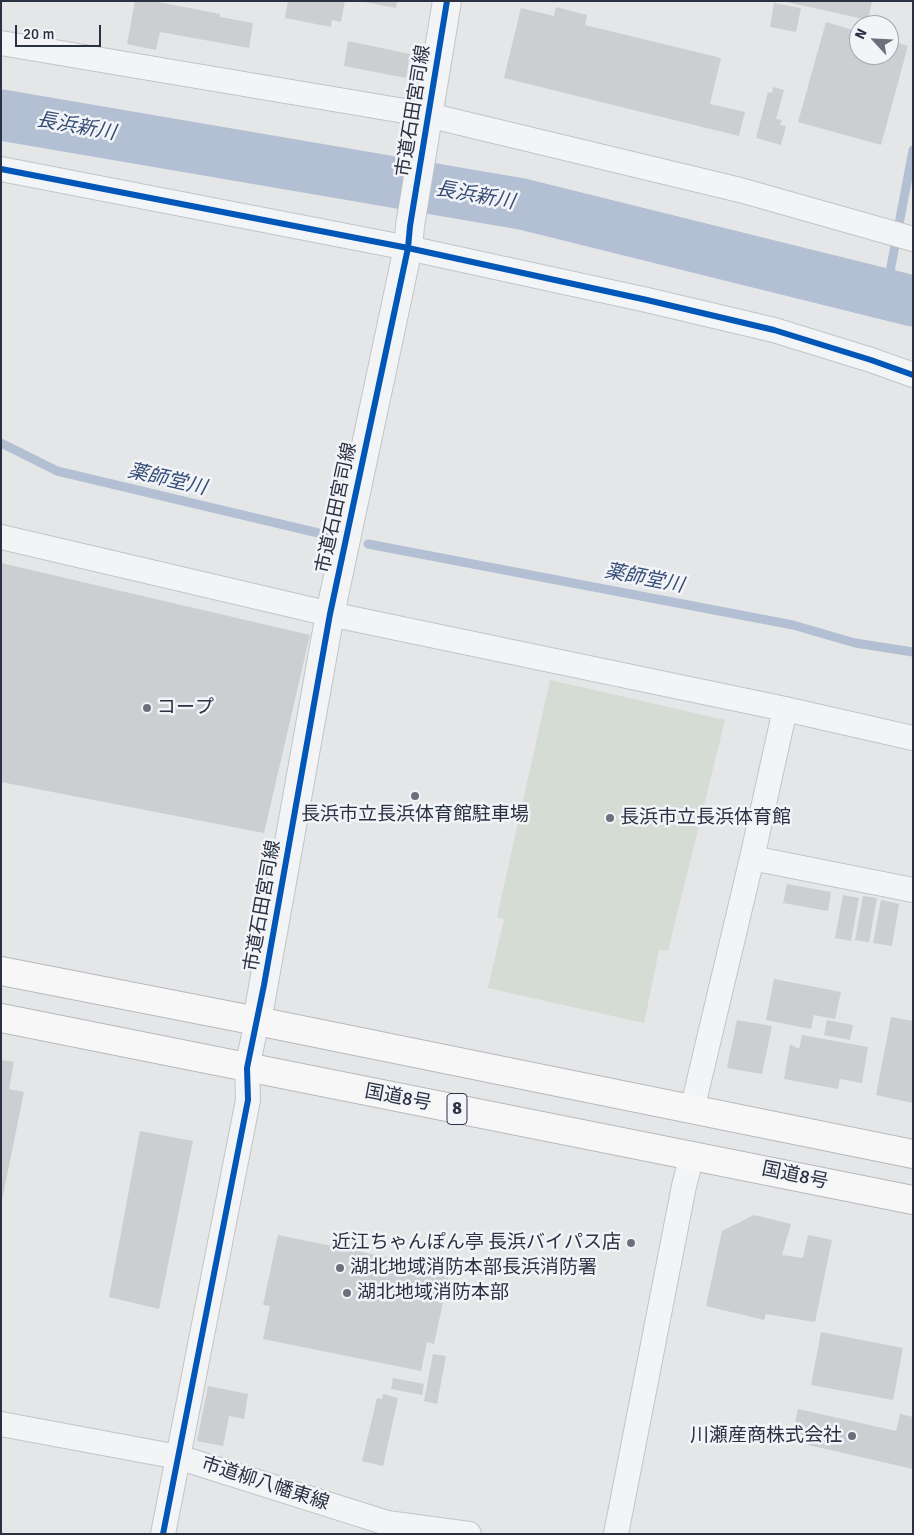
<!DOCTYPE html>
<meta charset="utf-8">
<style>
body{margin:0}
#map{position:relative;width:914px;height:1535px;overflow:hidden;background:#e4e6e8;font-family:Signika,sans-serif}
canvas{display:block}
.frame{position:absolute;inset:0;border:2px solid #2a3142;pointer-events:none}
.north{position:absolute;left:849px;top:15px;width:50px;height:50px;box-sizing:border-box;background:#f2f4f8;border:1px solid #a2a6af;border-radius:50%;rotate:295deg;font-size:14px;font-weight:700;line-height:20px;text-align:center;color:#2a3142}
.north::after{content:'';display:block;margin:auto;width:18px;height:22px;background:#6b707c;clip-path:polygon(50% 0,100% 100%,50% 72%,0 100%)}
.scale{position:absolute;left:15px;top:25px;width:86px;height:22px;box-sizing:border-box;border:2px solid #2a3142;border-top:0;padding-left:6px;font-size:15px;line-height:18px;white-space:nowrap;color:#2a3142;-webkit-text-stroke:4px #f2f4f8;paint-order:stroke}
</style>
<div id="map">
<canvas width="914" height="1535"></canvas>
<div class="frame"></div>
<div class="north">N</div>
<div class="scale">20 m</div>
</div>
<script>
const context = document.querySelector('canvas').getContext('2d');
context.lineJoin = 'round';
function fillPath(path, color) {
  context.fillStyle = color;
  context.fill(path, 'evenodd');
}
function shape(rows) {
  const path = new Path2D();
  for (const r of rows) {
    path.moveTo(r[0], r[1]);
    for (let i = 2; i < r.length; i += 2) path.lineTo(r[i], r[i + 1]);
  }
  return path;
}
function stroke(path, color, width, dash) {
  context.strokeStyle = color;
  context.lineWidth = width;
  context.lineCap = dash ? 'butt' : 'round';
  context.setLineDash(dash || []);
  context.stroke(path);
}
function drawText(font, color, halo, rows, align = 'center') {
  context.font = font + ' Signika,"Noto Sans JP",sans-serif';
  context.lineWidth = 5;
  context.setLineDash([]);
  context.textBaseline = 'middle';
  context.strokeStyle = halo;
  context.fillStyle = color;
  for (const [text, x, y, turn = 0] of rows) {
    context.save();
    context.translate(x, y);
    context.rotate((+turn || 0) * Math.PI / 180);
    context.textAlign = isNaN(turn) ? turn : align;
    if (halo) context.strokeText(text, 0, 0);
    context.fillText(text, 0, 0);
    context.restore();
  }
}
fillPath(shape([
 [550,680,725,720,668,951,659,950,644,1023,488,988,504,919,497,917]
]), '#d4dcd4');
stroke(shape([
 [886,293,913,150],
 [1,443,57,471,331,536],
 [368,544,793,625,855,643,913,652]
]), '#b3c0d3', 9);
stroke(shape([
 [1,115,522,204,913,301]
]), '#b3c0d3', 51);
fillPath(shape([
 [135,1,153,1,220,14,220,17,253,23,249,48,160,32,156,50,127,44],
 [288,1,345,1,341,22,332,20,331,27,285,18],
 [359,1,397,1,396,8],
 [782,1,872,1,868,20],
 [774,3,801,8,796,32,770,27],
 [556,7,587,15,585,25,721,58,710,104,745,112,739,136,504,78,521,8,554,16],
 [826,22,859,32,859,55,889,55,889,40,908,46,881,145,798,122],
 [348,41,410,54,406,78,344,66],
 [773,87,784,90,776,119,782,120,780,125,786,126,781,145,756,138,768,92,772,93],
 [1,563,310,635,264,833,1,782],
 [787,884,831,892,828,911,783,903],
 [843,895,859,898,851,941,835,938],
 [863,896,877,898,869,942,855,940],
 [881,900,899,904,892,946,873,943],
 [774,979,841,992,835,1019,814,1015,811,1029,766,1020],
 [891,1017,913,1021,913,1103,876,1095],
 [737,1020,772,1026,762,1074,727,1068],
 [827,1020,853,1025,850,1040,824,1035],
 [802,1035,868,1047,862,1083,840,1079,838,1089,784,1079,790,1044,799,1049],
 [1,1060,14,1062,9,1089,24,1092,2,1200],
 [140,1131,193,1141,159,1309,109,1297],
 [754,1215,791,1224,782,1255,803,1258,808,1235,832,1240,815,1322,766,1314,764,1320,706,1306,722,1231],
 [278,1235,450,1270,434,1344,427,1342,421,1371,263,1339,270,1306,263,1305],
 [821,1332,903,1348,893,1400,811,1385],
 [433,1354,446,1356,437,1404,424,1401],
 [393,1378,424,1384,422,1395,391,1389],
 [208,1386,248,1394,244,1419,229,1416,223,1446,197,1441],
 [383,1394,398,1398,383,1466,362,1461,377,1398,382,1399],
 [798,1409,896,1431,900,1414,913,1417,913,1469,791,1441]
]), '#ccced1');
const minor = shape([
 [1,43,428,115,740,190,913,239],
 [1,169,408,248,647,300,774,330,871,360,913,375],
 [1,537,330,614,785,709,913,738],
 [752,858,913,890],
 [692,1110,752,858,785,709],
 [1,1424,178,1457,387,1523,469,1534],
 [163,1534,248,1100,247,1068,257,1021],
 [616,1534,684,1186,692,1155]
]);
const tertiary = shape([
 [257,1021,330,614,408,248,410,226,447,1]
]);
const trunk = shape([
 [1,971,257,1021,913,1154],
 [1,1018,913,1200]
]);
stroke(minor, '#c2c4c6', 26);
stroke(tertiary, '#c2c4c6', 30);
stroke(trunk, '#b6b9bd', 30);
stroke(minor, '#f3f4f6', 24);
stroke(tertiary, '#f3f4f6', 28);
stroke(trunk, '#f7f7f7', 28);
stroke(shape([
 [1,169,408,248,647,300,774,330,871,360,913,375],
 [163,1534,248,1100,247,1068,264,985,330,614,408,248,410,226,447,1]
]), '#0057b8', 6);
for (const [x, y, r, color] of [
 [147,708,5,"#6b707c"],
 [415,796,5,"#6b707c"],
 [610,818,5,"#6b707c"],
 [631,1243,5,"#6b707c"],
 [340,1268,5,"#6b707c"],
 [347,1293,5,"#6b707c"],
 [852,1436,5,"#6b707c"]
]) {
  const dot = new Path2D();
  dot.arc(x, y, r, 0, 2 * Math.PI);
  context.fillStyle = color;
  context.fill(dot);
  stroke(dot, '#f2f4f8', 2);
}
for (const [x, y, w] of [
 [457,1109,20]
]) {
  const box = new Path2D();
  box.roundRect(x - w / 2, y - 15.5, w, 31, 4);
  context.fillStyle = '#f2f4f8';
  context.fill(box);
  stroke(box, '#2a3142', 1);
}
drawText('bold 18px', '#2a3142', null, [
 ["8",457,1109]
]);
drawText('19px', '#2a3142', '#f2f4f8', [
 ["市道石田宮司線",414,111,-81],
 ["市道石田宮司線",337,508,-78],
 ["市道石田宮司線",263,906,-80],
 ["国道8号",398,1098,11],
 ["国道8号",795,1176,12],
 ["市道柳八幡東線",265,1484,18]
]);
drawText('19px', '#2a3142', '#f2f4f8', [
 ["コープ",157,708],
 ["長浜市立長浜体育館駐車場",415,815,"center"],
 ["長浜市立長浜体育館",620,818],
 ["近江ちゃんぽん亭 長浜バイパス店",621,1243,"right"],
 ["湖北地域消防本部長浜消防署",350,1268],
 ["湖北地域消防本部",357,1293],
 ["川瀬産商株式会社",842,1436,"right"]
], 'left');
drawText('italic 20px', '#354d76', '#f2f4f8', [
 ["長浜新川",76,127,10],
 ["長浜新川",475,196,10],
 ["薬師堂川",167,480,13],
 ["薬師堂川",644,579,11]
]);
</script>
